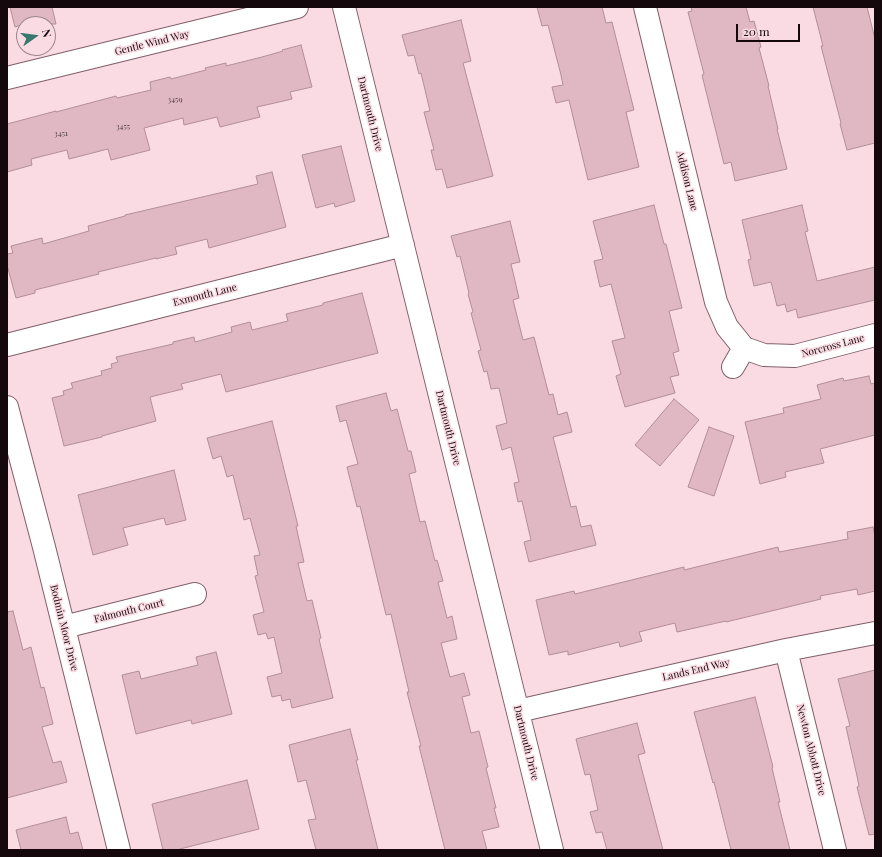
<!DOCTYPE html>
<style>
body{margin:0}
#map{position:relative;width:882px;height:857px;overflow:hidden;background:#fadae3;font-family:"Playfair Display",serif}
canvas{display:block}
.frame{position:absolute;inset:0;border:8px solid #14080c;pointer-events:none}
.north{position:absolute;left:16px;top:16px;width:40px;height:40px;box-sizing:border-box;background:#fadae3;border:1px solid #9e868d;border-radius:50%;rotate:76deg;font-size:11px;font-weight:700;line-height:16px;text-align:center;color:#14080c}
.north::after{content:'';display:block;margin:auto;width:14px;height:18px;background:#377a6c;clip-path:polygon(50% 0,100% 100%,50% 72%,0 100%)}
.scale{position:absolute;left:736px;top:24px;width:64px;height:18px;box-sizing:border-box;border:2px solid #14080c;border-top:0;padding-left:5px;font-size:12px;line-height:14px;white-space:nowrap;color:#14080c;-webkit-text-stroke:3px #fadae3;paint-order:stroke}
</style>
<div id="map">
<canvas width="882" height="857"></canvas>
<div class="frame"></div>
<div class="north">N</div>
<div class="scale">20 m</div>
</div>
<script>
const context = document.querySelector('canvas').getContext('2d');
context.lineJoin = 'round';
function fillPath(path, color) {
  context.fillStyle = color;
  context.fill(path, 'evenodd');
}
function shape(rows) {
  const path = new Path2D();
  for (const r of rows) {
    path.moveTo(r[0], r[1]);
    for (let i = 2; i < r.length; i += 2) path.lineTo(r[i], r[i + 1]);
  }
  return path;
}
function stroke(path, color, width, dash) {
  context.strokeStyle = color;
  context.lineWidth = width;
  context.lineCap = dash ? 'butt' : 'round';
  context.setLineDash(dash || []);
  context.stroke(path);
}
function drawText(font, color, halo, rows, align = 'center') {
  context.font = font + ' "Playfair Display",serif';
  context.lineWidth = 3;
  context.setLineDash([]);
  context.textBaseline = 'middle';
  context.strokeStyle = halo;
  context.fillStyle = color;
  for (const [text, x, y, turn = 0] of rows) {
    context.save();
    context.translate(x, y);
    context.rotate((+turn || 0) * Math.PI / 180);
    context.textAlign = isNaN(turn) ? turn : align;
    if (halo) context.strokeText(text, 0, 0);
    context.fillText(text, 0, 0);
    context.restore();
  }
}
const building = shape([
 [10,7,52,7,56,24,24,24,15,27,10,7],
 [537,7,602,7,606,23,612,22,634,110,626,112,639,167,588,180,569,100,556,103,552,87,563,85,561,75,548,25,542,26,537,7],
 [691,7,746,7,750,22,754,21,761,47,759,48,769,86,768,86,778,129,777,129,787,169,735,181,731,162,724,164,702,75,704,74,688,12,692,11,691,7],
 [813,7,867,7,875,39,875,143,847,150,840,124,841,123,821,46,823,46,813,7],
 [461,20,471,61,463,63,493,176,447,188,442,169,436,170,431,150,434,150,424,112,430,111,421,73,419,74,414,55,408,56,402,35,461,20],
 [301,45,312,87,290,92,292,99,257,107,260,117,220,127,217,117,184,125,183,118,144,128,150,150,111,160,108,149,69,159,67,150,31,159,32,165,7,172,7,124,56,111,56,112,116,96,117,98,151,90,150,82,170,77,171,79,206,70,205,68,226,63,226,66,262,57,283,51,282,50,301,45],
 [341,146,355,201,335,207,334,203,316,208,302,155,341,146],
 [272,172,286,227,209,248,207,239,175,247,177,254,156,259,156,258,98,272,99,274,35,290,35,293,16,298,7,265,7,254,13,253,11,246,42,238,43,244,89,231,88,226,125,216,125,215,258,184,256,176,272,172],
 [654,205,664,244,666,244,682,308,669,311,679,351,673,353,679,375,670,377,675,393,625,407,616,376,621,374,612,341,625,338,611,284,600,287,594,261,603,259,593,221,654,205],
 [802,205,808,231,805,232,817,281,875,267,875,300,798,318,796,309,787,312,785,304,777,306,771,282,754,286,748,260,751,259,742,220,802,205],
 [510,221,520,262,511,264,519,298,513,300,523,340,534,337,549,395,553,394,558,415,567,412,572,432,553,437,571,507,576,506,581,527,591,525,596,545,529,562,524,542,531,540,522,501,518,502,514,483,519,482,511,447,502,450,496,426,507,423,499,388,491,389,487,371,484,372,478,351,481,350,471,313,473,312,468,294,469,293,460,256,457,257,451,236,510,221],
 [362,293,378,353,226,392,221,374,181,384,183,389,150,397,156,421,102,436,102,437,64,446,52,398,64,395,63,391,73,388,71,383,102,375,101,371,112,368,111,364,118,362,116,357,173,344,173,342,194,337,195,342,232,332,231,327,250,322,252,330,288,321,286,314,323,305,323,303,362,293],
 [869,376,871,384,875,383,875,435,820,449,824,463,785,472,786,477,760,484,745,422,784,413,783,408,821,399,817,385,843,378,844,381,869,376],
 [386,393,391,411,397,409,408,451,411,451,416,472,409,474,420,522,425,521,435,561,437,560,443,581,438,582,447,618,452,616,457,639,441,643,450,677,464,673,470,695,462,697,471,733,479,731,488,767,486,768,496,808,494,808,499,827,482,831,487,850,445,850,419,746,421,746,407,692,409,692,391,614,386,615,360,506,357,507,347,467,358,464,346,420,340,422,336,406,386,393],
 [674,399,699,420,660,466,635,445,674,399],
 [272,421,298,526,296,526,304,562,298,563,307,601,312,600,321,638,319,639,333,698,292,708,290,699,282,701,281,695,272,697,267,677,282,673,274,637,268,639,266,633,258,635,253,615,264,612,255,576,258,575,254,556,260,555,250,518,244,520,233,475,227,477,221,456,213,459,207,438,272,421],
 [709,427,734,436,714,496,688,487,709,427],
 [174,470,186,520,166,525,164,518,123,528,128,545,93,555,78,495,174,470],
 [873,527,875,536,875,591,858,595,857,589,820,596,821,599,726,622,726,621,677,632,675,623,639,632,642,641,620,647,619,642,568,655,568,651,549,655,536,600,574,591,575,594,684,567,684,570,778,547,779,552,848,539,847,532,873,527],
 [13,611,23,650,31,647,41,688,44,687,53,724,42,727,53,763,61,761,67,782,7,798,7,612,13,611],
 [216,652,232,714,192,724,191,720,136,734,122,675,139,671,141,679,198,665,196,657,216,652],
 [875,670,875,834,869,835,857,787,859,786,857,776,846,727,850,726,838,679,875,670],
 [755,697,773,767,772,768,780,802,778,802,790,850,731,850,714,782,713,783,694,712,755,697],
 [637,723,645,753,638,755,663,850,607,850,602,832,596,833,590,812,598,810,590,774,585,775,576,739,637,723],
 [350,729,358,760,356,760,378,850,316,850,308,820,316,819,306,780,298,782,289,745,350,729],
 [247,780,259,829,176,850,163,850,152,804,247,780],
 [66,817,70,834,78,832,83,850,21,850,16,830,66,817]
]);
fillPath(building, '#dfb8c4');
stroke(building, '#b28e99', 1);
const street = shape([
 [344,7,552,850],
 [645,7,716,302,727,327,744,348],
 [7,78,297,7],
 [7,345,403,245],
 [744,348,764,355,795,356,875,335],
 [733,367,744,348],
 [7,407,44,547,119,850],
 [64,627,195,594],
 [786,650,835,850],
 [518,711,786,650,875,633]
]);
stroke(street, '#815f6a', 24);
stroke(street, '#fff', 22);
drawText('8px', '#47343a', null, [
 ["3459",175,99],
 ["3455",123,126],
 ["3451",61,133]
]);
drawText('10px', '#14080c', '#fadae3', [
 ["Gentle Wind Way",152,43,-14],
 ["Dartmouth Drive",370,114,76],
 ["Addison Lane",687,181,76],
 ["Exmouth Lane",205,295,-14],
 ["Norcross Lane",833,346,-15],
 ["Dartmouth Drive",448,428,76],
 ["Falmouth Court",129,611,-14],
 ["Bodmin Moor Drive",64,628,76],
 ["Lands End Way",696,670,-13],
 ["Dartmouth Drive",526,743,76],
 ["Newton Abbott Drive",811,750,76]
]);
</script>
